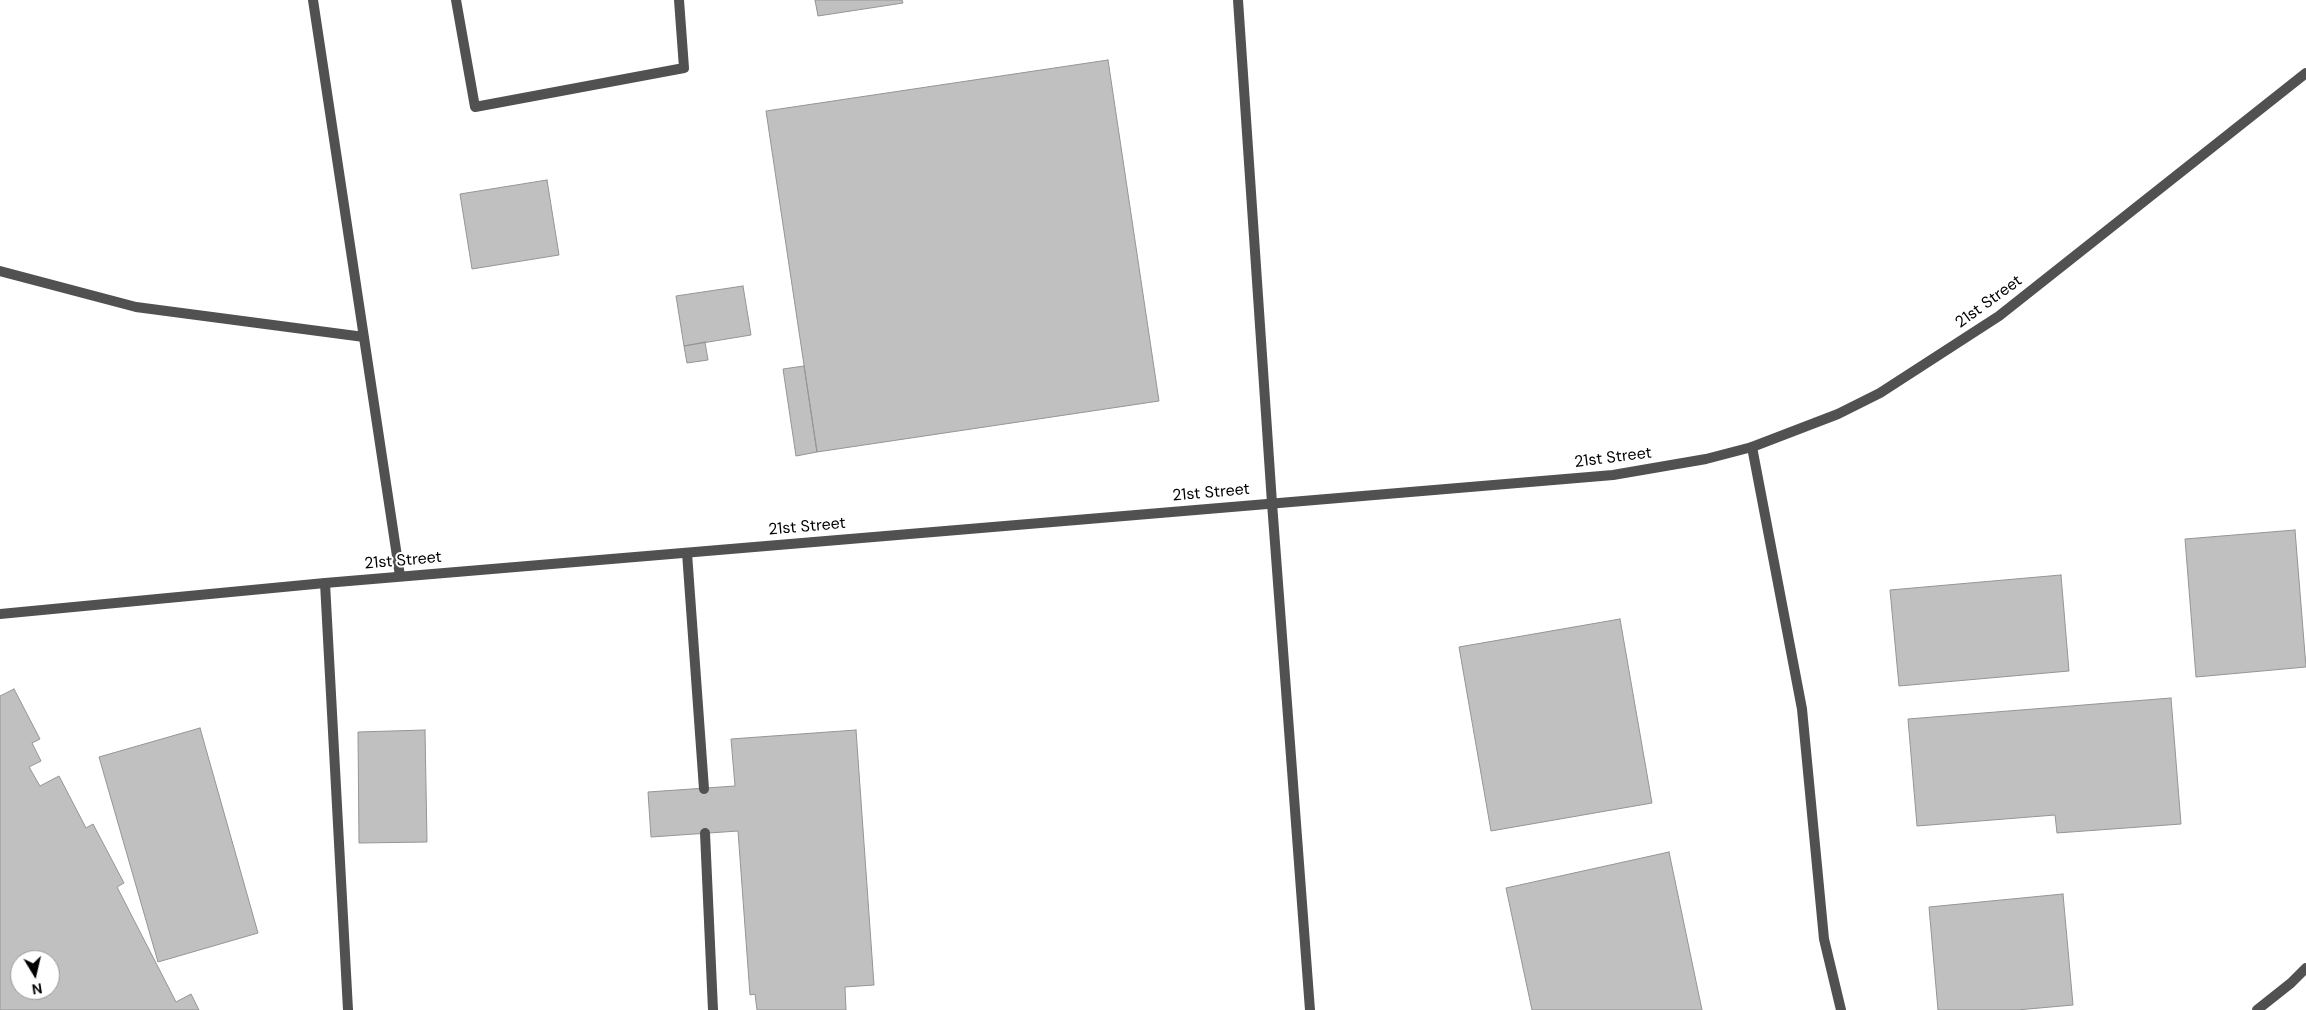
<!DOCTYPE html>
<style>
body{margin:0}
#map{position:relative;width:2306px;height:1010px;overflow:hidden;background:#fff;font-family:"DM Sans",sans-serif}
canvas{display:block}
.north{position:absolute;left:10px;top:950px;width:50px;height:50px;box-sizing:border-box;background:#fff;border:1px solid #999;border-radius:50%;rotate:171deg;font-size:14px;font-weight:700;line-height:20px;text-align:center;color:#000}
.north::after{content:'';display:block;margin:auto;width:18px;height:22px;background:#000;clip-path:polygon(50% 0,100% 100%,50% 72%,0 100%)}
</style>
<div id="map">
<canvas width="2306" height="1010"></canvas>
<div class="north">N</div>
</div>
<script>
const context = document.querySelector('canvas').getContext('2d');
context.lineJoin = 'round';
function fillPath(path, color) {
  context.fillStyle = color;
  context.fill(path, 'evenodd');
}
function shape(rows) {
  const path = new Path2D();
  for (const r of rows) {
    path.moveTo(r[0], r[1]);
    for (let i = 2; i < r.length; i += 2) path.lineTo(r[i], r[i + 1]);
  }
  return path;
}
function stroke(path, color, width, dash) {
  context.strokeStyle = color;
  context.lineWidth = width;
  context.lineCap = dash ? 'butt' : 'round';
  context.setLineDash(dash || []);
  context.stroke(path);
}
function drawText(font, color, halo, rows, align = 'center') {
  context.font = font + ' "DM Sans",sans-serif';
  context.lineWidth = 4;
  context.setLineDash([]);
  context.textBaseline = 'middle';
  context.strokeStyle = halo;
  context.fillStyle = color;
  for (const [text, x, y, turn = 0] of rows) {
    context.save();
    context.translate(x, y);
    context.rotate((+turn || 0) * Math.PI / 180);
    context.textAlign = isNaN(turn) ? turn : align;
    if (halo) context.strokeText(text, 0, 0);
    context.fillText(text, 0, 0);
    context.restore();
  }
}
const building = shape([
 [815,0,902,0,903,3,818,16,815,0],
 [1108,60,1159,401,817,452,766,111,1108,60],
 [547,180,559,255,472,269,460,194,547,180],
 [743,286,751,335,684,346,676,296,743,286],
 [705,342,708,360,687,363,684,346,705,342],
 [804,366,817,452,796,456,783,369,804,366],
 [2295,530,2306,667,2196,677,2185,539,2295,530],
 [2061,575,2069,671,1899,686,1890,590,2061,575],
 [1620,619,1652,803,1491,831,1459,647,1620,619],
 [14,689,40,739,32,743,41,761,29,767,40,786,59,776,86,828,93,824,124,883,117,887,176,1002,191,994,199,1010,0,1010,0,696,14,689],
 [20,960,50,960,50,990,20,990,20,960],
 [2171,698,2181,824,2057,833,2055,815,1917,826,1908,719,2171,698],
 [200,728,258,933,158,962,99,757,200,728],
 [425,730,427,842,359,843,358,732,425,730],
 [856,730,874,985,845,987,846,1010,757,1010,755,994,750,995,738,831,651,837,648,792,735,786,731,739,856,730],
 [1669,852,1702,1010,1532,1010,1506,888,1669,852],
 [2063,894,2073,1005,2017,1010,1938,1010,1929,907,2063,894]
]);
fillPath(building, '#c0c0c0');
stroke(building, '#959595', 1);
stroke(shape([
 [313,0,400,576],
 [456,0,475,107,684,68,679,0],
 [1238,0,1272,503,1310,1010],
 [0,271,136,307,364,337],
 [687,553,704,789],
 [325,583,348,1010],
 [705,833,713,1010]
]), '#515151', 10);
stroke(shape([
 [1752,447,1802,709,1824,939,1841,1010],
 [2257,1010,2291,983,2306,968]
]), '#515151', 10);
stroke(shape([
 [0,614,325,583,1613,475,1706,459,1752,447,1838,414,1880,393,1999,316,2306,73]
]), '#515151', 10);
drawText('16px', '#000', '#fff', [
 ["21st Street",1989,302,-36],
 ["21st Street",1613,458,-7],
 ["21st Street",1211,493,-5],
 ["21st Street",807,527,-5],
 ["21st Street",403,561,-5]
]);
</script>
